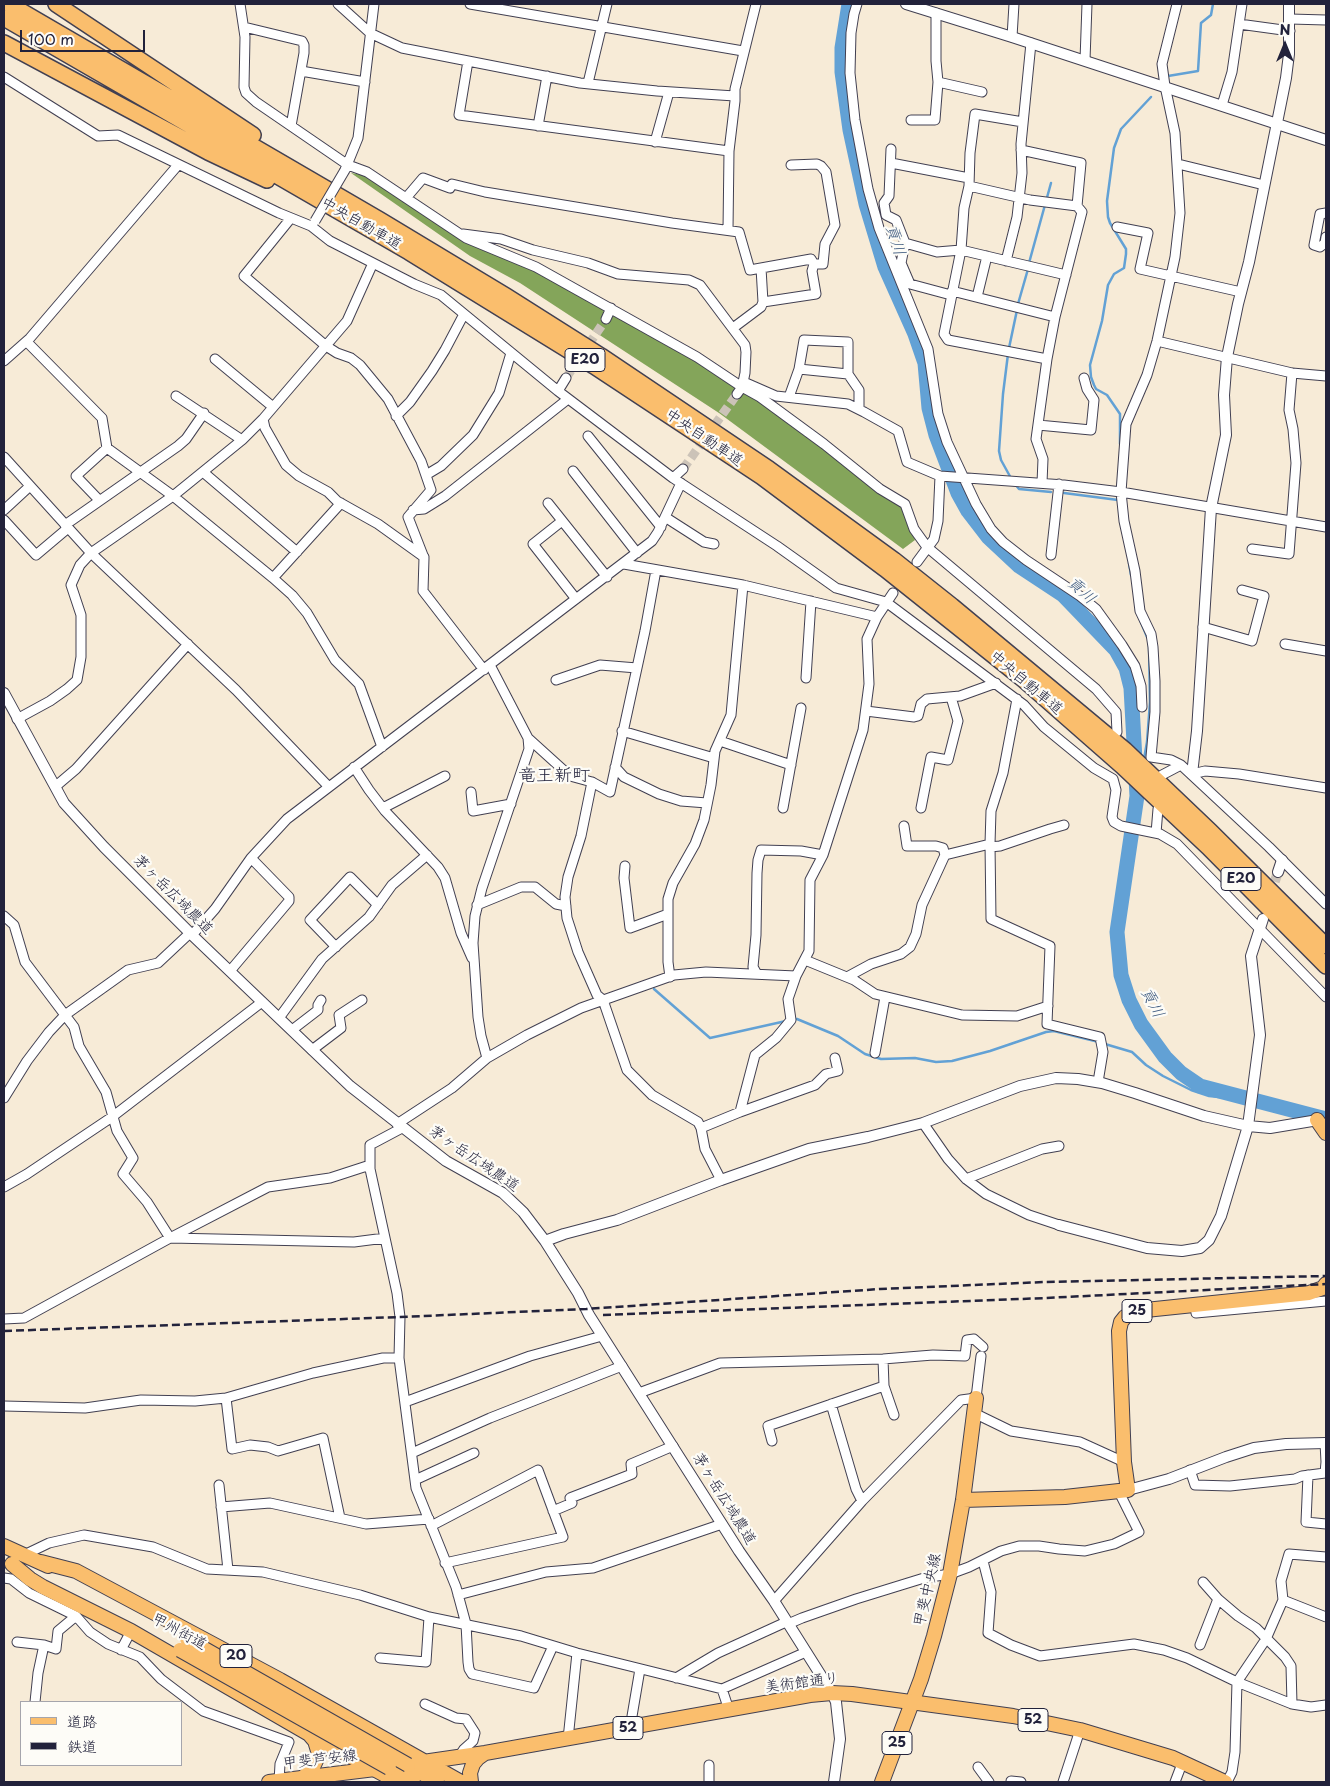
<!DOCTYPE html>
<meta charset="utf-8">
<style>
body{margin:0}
#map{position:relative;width:1330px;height:1786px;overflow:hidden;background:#f7ebd7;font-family:"Playpen Sans","Klee One",sans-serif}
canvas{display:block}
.frame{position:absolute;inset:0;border:5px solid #22223b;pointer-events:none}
.legend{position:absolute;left:20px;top:1701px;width:162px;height:65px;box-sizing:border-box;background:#fdfcf7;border:1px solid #a5a5ac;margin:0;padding:6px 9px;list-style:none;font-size:15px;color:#22223b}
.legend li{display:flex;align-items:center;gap:10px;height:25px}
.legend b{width:25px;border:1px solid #a5a5ac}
.north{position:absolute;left:1260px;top:20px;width:50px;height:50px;-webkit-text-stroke:4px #fdfcf7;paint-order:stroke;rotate:0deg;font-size:14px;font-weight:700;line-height:20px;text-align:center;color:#22223b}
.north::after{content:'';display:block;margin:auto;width:18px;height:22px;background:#22223b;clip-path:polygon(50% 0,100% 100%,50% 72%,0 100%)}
.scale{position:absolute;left:20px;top:30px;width:125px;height:22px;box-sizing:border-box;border:2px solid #22223b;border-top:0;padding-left:6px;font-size:15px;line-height:18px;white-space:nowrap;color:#22223b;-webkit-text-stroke:4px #fdfcf7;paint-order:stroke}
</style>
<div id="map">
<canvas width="1330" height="1786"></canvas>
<div class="frame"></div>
<ul class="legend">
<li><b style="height:6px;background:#fabe6d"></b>道路</li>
<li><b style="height:6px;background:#22223b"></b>鉄道</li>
</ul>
<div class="north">N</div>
<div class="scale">100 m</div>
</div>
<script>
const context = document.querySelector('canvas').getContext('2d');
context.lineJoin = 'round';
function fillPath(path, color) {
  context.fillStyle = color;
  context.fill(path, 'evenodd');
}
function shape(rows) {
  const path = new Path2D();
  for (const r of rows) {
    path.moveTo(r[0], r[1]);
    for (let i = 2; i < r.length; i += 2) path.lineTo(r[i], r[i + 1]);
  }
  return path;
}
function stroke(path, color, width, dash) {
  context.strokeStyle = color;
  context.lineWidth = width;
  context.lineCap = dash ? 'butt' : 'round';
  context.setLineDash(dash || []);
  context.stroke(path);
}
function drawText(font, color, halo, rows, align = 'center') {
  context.font = font + ' "Playpen Sans","Klee One",sans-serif';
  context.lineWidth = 4.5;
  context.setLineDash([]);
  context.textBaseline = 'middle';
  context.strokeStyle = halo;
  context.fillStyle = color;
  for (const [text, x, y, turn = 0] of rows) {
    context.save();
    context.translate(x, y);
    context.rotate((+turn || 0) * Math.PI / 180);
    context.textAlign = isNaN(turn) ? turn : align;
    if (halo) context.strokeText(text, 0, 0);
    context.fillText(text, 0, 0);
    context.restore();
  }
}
fillPath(shape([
 [351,173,368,176,465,242,530,269,675,348,765,404,894,500,902,508,915,540,903,549,719,413,520,283,470,256]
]), '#84a55a');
stroke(shape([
 [1168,76,1198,71,1201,23,1211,15,1213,4],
 [1029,263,1051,183],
 [1018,304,1028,269],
 [1009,348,1017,310],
 [1008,354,1003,394,999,451,1001,460,1012,480],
 [1120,444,1120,414,1107,395,1096,389,1094,385,1091,377,1090,365,1102,321,1108,285,1114,274,1124,268,1126,254,1126,249,1110,223,1108,217,1107,201,1114,148,1121,129,1151,97],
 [1015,484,1019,489,1051,492],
 [1064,493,1118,500],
 [1129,563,1131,575],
 [1136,610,1147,637],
 [1144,759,1147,742,1150,702,1149,645],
 [1137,796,1138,789],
 [654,989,710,1038,786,1021],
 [793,1019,797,1019,838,1036,865,1054,881,1059,915,1058,936,1062,952,1061,990,1051,1046,1032,1054,1031,1099,1042],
 [1105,1044,1132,1052,1146,1065,1163,1076,1191,1090,1209,1096,1248,1100]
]), '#62a1d5', 2.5);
stroke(shape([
 [849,4,842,48,842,72,850,130,866,204,885,267,915,334,925,363,929,408,936,435,958,493,968,511,988,537,1019,566,1063,595,1116,650,1126,668,1131,688,1137,796,1117,932,1121,975,1129,1000,1141,1024,1165,1057,1181,1073,1200,1086,1326,1119]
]), '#62a1d5', 15);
stroke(shape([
 [566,378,606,319],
 [683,469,737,394]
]), '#ccc3b8', 9, [9, 4.5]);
stroke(shape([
 [1270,896,1278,872]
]), '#ccc3b8', 10, [10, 5]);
const minor = shape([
 [240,4,245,37,244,87,246,93,256,102,348,165,367,172,466,238,536,267,697,357,742,387,760,397,824,444,880,489,905,504,914,529,927,547,1096,689,1116,712,1117,732],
 [338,4,370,33,402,48,580,83,657,91,735,96],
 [470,4,743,51],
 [857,4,854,14,851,33,850,73,855,120,868,189,879,228,928,349,938,414,947,442,976,504,991,529,1003,542,1026,560,1080,596,1096,609,1122,645,1135,666,1141,686,1142,707],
 [1177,4,1162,64,1165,86,1175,133,1180,213,1175,257,1157,341,1147,375,1126,424,1121,492,1124,521,1135,571,1140,611,1151,634,1153,647,1155,681,1155,712,1151,757,1171,760,1181,765],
 [1290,19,1326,20],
 [1239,24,1290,31],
 [244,27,302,41,304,45,304,53,291,126],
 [1012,37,1014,4],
 [1085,60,1087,4],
 [468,61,459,115,729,151],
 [301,71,365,82],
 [4,77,98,136,118,135,279,213,311,226,330,241,414,284,441,295,558,391,673,478,777,546,836,588,886,602,1024,705,1044,727,1094,768,1113,779,1116,790,1112,817,1114,822,1121,826,1160,834,1177,844,1326,997],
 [938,82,982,92],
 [588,83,607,4],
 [1222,105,1232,72,1242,4],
 [911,120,935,120,938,82,936,61,936,13],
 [1023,122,975,114,970,153,969,186,964,208,961,250,944,334,948,340,1047,359],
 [538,126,547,76],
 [655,142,669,92],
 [891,149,889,196,884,203,886,215,896,220,905,243],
 [1021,150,1081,163,1077,206],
 [891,163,969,178],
 [1178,164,1264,185],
 [791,165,817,164,821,166,826,172,835,225,825,244,823,264,814,264],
 [345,170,358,138,374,4],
 [969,186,1030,200,1077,206,1082,212,1055,317,1047,359,1036,439,1043,459,1042,483],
 [406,198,423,178,450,188,452,184,485,192,672,223,739,232,750,270,811,259,814,264,812,271,816,294,763,302],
 [1326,213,1320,214,1314,245,1320,247,1325,243,1326,237],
 [291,218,244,276,326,346,337,353,351,358,360,365,388,399,421,461,431,490,408,517,424,558,423,591,484,670],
 [1117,227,1148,233,1140,269,1241,292],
 [728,230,729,151,735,101,735,89,756,4],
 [463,234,501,239,533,250,588,263,618,274,689,280,700,285,745,345,746,352,745,373,742,387,737,394],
 [1006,261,1017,217,1022,173,1021,144,1031,43],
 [952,291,1055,317],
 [951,295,910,284,901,263,905,243,937,252,961,250,1066,275],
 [977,297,987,256],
 [606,319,611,308],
 [733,328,761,307,763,302,761,268],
 [1157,341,1292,373,1326,376],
 [27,342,102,418,107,448,173,496,273,578,292,595,307,613,335,660,359,684,382,747],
 [215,359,273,407],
 [4,361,30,338,178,165],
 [799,369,848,374],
 [744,382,776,396,848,404,864,412,898,431,907,462,940,476,1064,485,1121,492,1326,527],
 [558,391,566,378],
 [176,396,242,440],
 [789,397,799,369,804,340,848,342,848,374,859,390,859,409],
 [396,416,410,402,432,371,445,350,464,314],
 [263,419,265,428,286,465,299,476,328,492,337,501,378,524,424,557],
 [1038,425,1091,430,1094,400,1087,389,1084,378],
 [588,436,661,527],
 [4,457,91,553,236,690,329,787],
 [573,471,637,553],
 [203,472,297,552],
 [426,475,441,466,473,435,499,393,511,353],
 [673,478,683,469],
 [99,500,76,476,107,448],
 [548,503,607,577],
 [4,510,30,486],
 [413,510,424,509,445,496,568,399],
 [665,517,704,542,714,544],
 [4,520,36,555,68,528],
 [562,521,533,544,576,599],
 [65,525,178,446,186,439,204,413],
 [1252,549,1289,554,1296,463,1293,429,1289,410,1292,373],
 [1051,555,1059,484],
 [917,562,934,539,938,521,940,476],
 [624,564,743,585,877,617],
 [273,578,341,503],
 [1203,627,1252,641,1264,596,1242,590],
 [1285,644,1326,651],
 [806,678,811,601],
 [556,680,600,665,637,668],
 [1017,699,1003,773,991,811,990,844,991,919,1050,946,1047,1024,1100,1037,1103,1052,1098,1082],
 [866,711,914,717,918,716,921,704,927,699,960,696,996,683],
 [17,719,50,701,67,689,77,680,81,657,81,615,71,585,80,565,91,553,173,496,242,440,263,419,347,321,373,263],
 [622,731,714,758],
 [528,738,570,776,592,782,610,792,645,631,656,570],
 [720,741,791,765],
 [354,767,369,790,385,811,438,867,445,878,461,933,472,958],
 [615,767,624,777,659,794,681,801,707,803],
 [1192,774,1205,771,1239,774,1326,788],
 [1162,775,1181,765,1269,847,1326,904],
 [592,782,581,836,568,877,565,897,567,918,578,952,597,995,603,1000,627,1070,652,1095,698,1122,701,1128,705,1149,721,1180],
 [56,786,76,769,188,644],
 [471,792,473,811,511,804],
 [383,808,445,776],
 [783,808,801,708],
 [921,808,931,757,948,760,958,721,951,697],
 [904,826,907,846,936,846,943,848,945,855],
 [1156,833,1158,809],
 [990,847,1000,846,1050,829,1064,825],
 [625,866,624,878,630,928,668,914],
 [477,905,521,887,535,887,556,904,566,906],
 [4,916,14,925,25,962,74,1027,79,1046,106,1092,117,1131,133,1158,123,1174,147,1202,170,1238,354,1242,385,1238],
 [192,935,215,909,251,858,287,819,652,541,658,532,681,483],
 [336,947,310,920,350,877,378,905],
 [805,960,854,980,875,994,962,1015,1017,1016,1048,1006],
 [230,971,289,901,289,897,251,858],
 [757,974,753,967,756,935,757,873,758,860,761,850,801,851,823,855],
 [670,977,668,962,668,899,673,883,695,844,704,820,711,785,715,751,731,715,743,585],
 [847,977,871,964,901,954,910,947,916,934,922,905,945,855,990,844],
 [279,1018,322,959,369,917,392,885,427,855],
 [292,1030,318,1010,318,1005,321,1000],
 [312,1050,341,1028,339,1015,362,1000],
 [875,1053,885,997],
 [487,1058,481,1036,478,1017,473,943,475,916,482,888,529,749,528,738,490,665],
 [4,1098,27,1061,49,1032,65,1015,128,970,158,963,190,933],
 [740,1112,815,1085,826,1074,838,1071,835,1058],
 [923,1123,948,1159,966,1179,986,1194,1029,1215,1059,1225],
 [397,1124,452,1088,487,1058,527,1035,581,1008,674,975,706,972,796,976],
 [402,1128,370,1145,370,1169,397,1293,400,1317,399,1358,416,1488,456,1587,466,1624,468,1662,469,1669,472,1674,534,1688,553,1646],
 [701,1128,740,1112,755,1055,776,1038,791,1020,788,999,796,976,809,951,810,880,823,855,863,730,869,684,867,639,877,617,893,593],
 [966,1179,1042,1149,1059,1146],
 [4,1187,27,1174,112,1117,262,1002],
 [1195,1305,1196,1313,1326,1301],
 [4,1319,24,1318,170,1238,268,1187,330,1178,370,1165],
 [884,1386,894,1415],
 [639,1393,720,1363,883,1359,933,1355,965,1356,967,1340,974,1339,983,1347],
 [226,1398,232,1449,250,1445,268,1447,278,1451,323,1438,340,1518],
 [405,1402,530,1356,602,1336],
 [831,1404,856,1489,862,1501],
 [4,1406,85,1408,141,1400,195,1401,226,1398,313,1373,383,1358,399,1358],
 [974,1413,1011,1431,1080,1442,1124,1462],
 [772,1441,768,1426,884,1386,883,1359],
 [412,1453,490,1418,622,1366],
 [1190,1470,1195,1485,1230,1486,1295,1479,1302,1476,1325,1473,1326,1462,1325,1443],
 [1308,1475,1306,1522,1326,1524],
 [415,1480,474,1453],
 [219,1485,228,1570],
 [221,1507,270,1503,366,1524,429,1519],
 [553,1511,572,1503,570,1498,632,1474,631,1464,673,1446],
 [431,1526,538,1470,563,1537,445,1563],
 [24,1555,49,1543,84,1535,153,1547,207,1569,263,1572,360,1595,429,1617,521,1636,577,1653,722,1689,806,1652],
 [983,1561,991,1592,988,1633,1011,1645,1040,1656,1134,1644,1164,1650,1187,1658,1237,1682,1292,1704,1311,1707,1326,1705],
 [4,1578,11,1579,29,1593,76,1616,90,1632,108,1644,140,1657,161,1679,203,1711,289,1742,280,1764,279,1781],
 [1203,1582,1218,1599,1238,1616,1256,1628,1285,1657,1291,1666,1292,1704],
 [458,1595,546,1572,593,1568,722,1524],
 [1283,1600,1326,1617],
 [774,1601,862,1501,961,1400,976,1398,981,1356],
 [788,1624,802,1618,856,1599,924,1578,950,1574,969,1567,1001,1551,1019,1546,1039,1546,1059,1549,1085,1551,1114,1544,1139,1532,1119,1492],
 [17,1642,44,1645],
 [1200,1645,1218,1599],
 [121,1650,131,1631],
 [380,1658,426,1662,429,1617],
 [676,1678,718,1653,786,1622],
 [722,1689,729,1710],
 [35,1702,38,1673,44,1645,56,1649,58,1631,76,1616],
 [425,1704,456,1718,466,1719,475,1733,473,1741,464,1749,459,1757],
 [630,1728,640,1669],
 [568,1739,577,1653],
 [978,1767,989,1782],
 [709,1782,709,1765],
 [1011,1782,1011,1781,1021,1782],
 [1063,1782,1080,1730],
 [1175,1782,1183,1761],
 [1227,1782,1232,1772,1235,1752,1237,1682,1266,1639,1283,1600,1281,1581,1289,1554,1326,1557]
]);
const tertiary = shape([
 [906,4,1012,37,1326,140],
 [4,693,64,803,104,847,192,935,350,1086,446,1161,503,1193,523,1212,545,1241,578,1293,589,1315,739,1551,774,1601,832,1693,836,1702,840,1739,834,1782],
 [1192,774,1197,731,1211,508,1226,435,1224,395,1227,357,1238,304,1249,262,1286,78,1289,54,1289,4],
 [1278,872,1282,860],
 [1059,1225,1147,1248,1182,1251,1200,1248,1209,1240,1221,1216,1248,1126,1260,1035,1251,956,1263,919],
 [545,1241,564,1234,617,1220,721,1180,809,1149,868,1137,923,1123,1020,1086,1056,1078,1078,1079,1102,1083,1135,1093,1204,1116,1248,1126,1270,1128,1318,1120],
 [1128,1490,1169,1479,1226,1457,1254,1448,1286,1444,1326,1443]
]);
const primary = shape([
 [1317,1120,1326,1133],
 [963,1500,1065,1497,1128,1490,1124,1462,1119,1331,1121,1322,1125,1317,1136,1311,1309,1293,1323,1288,1326,1284],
 [269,1782,375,1769],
 [882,1782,921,1679,934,1636,950,1574,963,1500,976,1398]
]);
const trunk = shape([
 [4,1546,48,1566],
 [41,1562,76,1571,280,1680,461,1782],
 [12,1564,30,1579,43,1587,131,1631,309,1734,398,1782],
 [408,1765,437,1782],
 [375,1769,485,1753,810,1695,832,1693,852,1694,1013,1716,1080,1730,1173,1758,1225,1782],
 [390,1769,413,1782],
 [303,1778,313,1767,319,1754,315,1741,309,1734],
 [471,1782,470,1773,473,1764,478,1758,485,1753]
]);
const motorway = shape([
 [9,4,380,220,506,296,601,356,769,469,894,560,952,606,1125,750,1210,831,1326,946],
 [56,4,253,135],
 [4,18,409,252,594,366,762,477,885,569,1024,680,1122,766,1208,847,1326,966],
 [4,43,208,152,267,180]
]);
stroke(minor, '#424052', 11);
stroke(tertiary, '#424052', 12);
stroke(primary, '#424052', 16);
stroke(trunk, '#424052', 16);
stroke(motorway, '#424052', 18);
stroke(minor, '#fff', 9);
stroke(tertiary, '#fff', 10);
stroke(primary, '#fabe6d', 14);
stroke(trunk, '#fabe6d', 14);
stroke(motorway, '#fabe6d', 15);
stroke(shape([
 [603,1315,1046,1298,1326,1284],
 [4,1331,400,1317,586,1309,880,1289,1044,1282,1326,1276]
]), '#22223b', 2.5, [8, 4]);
const minorBridge = shape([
 [315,221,345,170]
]);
const trunkBridge = shape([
 [187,1639,408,1765],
 [180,1650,389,1768]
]);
stroke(minorBridge, '#424052', 11, []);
stroke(trunkBridge, '#424052', 16, []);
stroke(minorBridge, '#fff', 9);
stroke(trunkBridge, '#fabe6d', 14);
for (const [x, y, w] of [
 [585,360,40],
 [1241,879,40],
 [1137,1311,30],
 [236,1656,32],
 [1033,1720,30],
 [628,1728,30],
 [897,1743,30]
]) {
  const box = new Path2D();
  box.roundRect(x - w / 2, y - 11.5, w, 23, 4);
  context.fillStyle = '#fdfcf7';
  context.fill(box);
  stroke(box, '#22223b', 1);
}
drawText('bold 14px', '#22223b', null, [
 ["E20",585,360],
 ["E20",1241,879],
 ["25",1137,1311],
 ["20",236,1656],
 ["52",1033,1720],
 ["52",628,1728],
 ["25",897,1743]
]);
drawText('15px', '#22223b', '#fdfcf7', [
 ["中央自動車道",361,224,30],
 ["中央自動車道",704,438,34],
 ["中央自動車道",1026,683,40],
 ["茅ヶ岳広域農道",173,895,45],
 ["茅ヶ岳広域農道",474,1159,34],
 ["茅ヶ岳広域農道",724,1499,58],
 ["甲斐中央線",928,1590,-77],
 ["甲州街道",179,1632,28],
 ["美術館通り",802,1683,-7],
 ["甲斐芦安線",320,1760,-7]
]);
drawText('italic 16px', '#3f5b80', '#fdfcf7', [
 ["貢川",895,240,73],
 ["貢川",1081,591,42],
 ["貢川",1152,1003,63]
]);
drawText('18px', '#22223b', '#fdfcf7', [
 ["竜王新町",554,776]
]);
</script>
